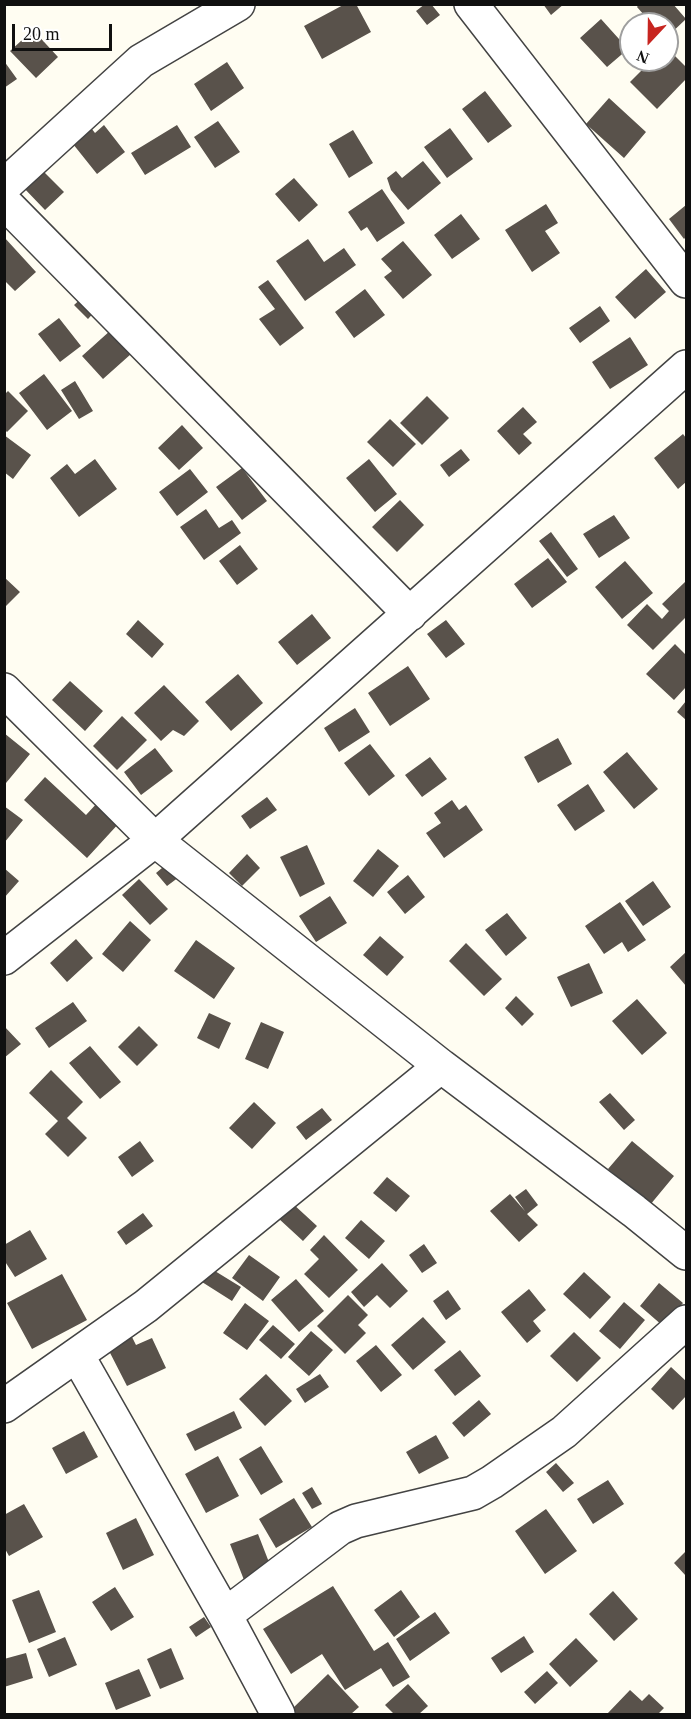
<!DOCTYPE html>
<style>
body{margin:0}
#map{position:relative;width:691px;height:1719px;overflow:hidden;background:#fffdf2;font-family:"Times New Roman",serif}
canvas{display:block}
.frame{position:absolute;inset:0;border:6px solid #101010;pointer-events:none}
.north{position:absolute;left:619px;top:12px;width:60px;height:60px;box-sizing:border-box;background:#fff;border:2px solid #9f9f9f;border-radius:50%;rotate:202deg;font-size:16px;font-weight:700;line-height:24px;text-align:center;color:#101010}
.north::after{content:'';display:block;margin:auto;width:21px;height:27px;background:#c72520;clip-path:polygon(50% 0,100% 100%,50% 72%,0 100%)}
.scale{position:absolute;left:12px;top:24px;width:100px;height:27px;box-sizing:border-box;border:3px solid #101010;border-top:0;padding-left:8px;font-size:18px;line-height:21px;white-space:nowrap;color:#101010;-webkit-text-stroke:4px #fff;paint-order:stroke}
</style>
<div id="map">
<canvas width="691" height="1719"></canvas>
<div class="frame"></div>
<div class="north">N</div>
<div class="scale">20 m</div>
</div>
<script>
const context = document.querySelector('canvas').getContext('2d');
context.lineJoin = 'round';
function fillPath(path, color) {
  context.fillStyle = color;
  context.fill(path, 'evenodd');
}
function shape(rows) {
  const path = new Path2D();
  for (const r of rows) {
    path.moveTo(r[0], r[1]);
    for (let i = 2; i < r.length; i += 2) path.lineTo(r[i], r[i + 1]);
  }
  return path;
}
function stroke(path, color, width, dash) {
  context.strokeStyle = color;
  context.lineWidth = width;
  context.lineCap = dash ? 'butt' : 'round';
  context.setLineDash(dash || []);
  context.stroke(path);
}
fillPath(shape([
 [345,4,356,4,371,32,322,59,304,26],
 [425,4,431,4,440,15,427,25,416,11],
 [543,4,564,4,551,15],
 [639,4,673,4,686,19,667,37,667,24,652,24,637,7],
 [601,19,628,49,607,67,580,38],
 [33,30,58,57,36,78,10,51],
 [667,48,686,67,686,79,657,109,630,82,652,60,667,60],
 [4,61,17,79,4,88],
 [227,62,244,88,211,111,194,84],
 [485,91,512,126,488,143,462,109],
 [609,98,646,132,624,158,586,124],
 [218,121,240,152,215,168,194,137],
 [88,124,95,133,104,125,125,152,97,174,69,139],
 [177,125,191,147,145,175,131,153],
 [450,128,473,159,447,178,424,147],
 [353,130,373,163,349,178,329,144],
 [423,161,441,183,408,210,391,190,387,178,396,171,402,178],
 [39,167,64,192,45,210,21,185],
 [294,178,318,205,299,222,275,194],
 [382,189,405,223,377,242,367,227,361,231,348,212],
 [546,204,558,223,545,231,560,253,532,272,505,230],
 [686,205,686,237,684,239,669,219],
 [461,214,480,239,452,259,434,235],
 [4,237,36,272,15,291,4,280],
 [308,239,324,262,344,248,356,265,305,301,276,261],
 [403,241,432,275,403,299,384,277,392,271,381,259],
 [646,269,666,292,635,319,615,297],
 [268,280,304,328,280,346,259,319,275,309,258,287],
 [365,289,385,315,354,338,335,312],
 [85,295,98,308,88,319,74,305],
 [600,306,610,321,580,343,569,328],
 [59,318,81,346,60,362,38,334],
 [111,330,131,354,103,379,82,356],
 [630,337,648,365,610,389,592,362],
 [44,374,72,411,47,430,19,393],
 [75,381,93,411,79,419,61,390],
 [8,391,28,411,7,432,4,429,4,395],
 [427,396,449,418,422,445,400,423],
 [523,407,537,422,523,434,532,443,519,455,497,431],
 [390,419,416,444,393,467,367,442],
 [182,425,203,448,179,470,158,448],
 [683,434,686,438,686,482,678,489,654,458],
 [4,435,31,455,13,479,4,472],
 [461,449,470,460,449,477,440,465],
 [95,459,117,489,79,517,50,478,67,464,75,474],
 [369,459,397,494,375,512,346,478],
 [242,468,267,501,242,520,216,487],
 [190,469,208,492,177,516,159,492],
 [400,500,424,525,397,552,372,527],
 [206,509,219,528,232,520,241,533,204,560,180,527],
 [614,515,630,538,599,558,583,534],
 [551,532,578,569,567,577,539,541],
 [240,545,258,569,237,585,219,561],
 [548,558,567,582,532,608,514,584],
 [625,561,653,593,622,619,595,587],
 [4,577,20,592,4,608],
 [685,582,686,583,686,617,653,650,627,625,647,604,662,619,669,611,662,604],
 [312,614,331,638,297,665,278,642],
 [138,620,164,644,152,658,126,634],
 [446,620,465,644,446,658,427,634],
 [675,644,686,655,686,687,674,700,646,674],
 [408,666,430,699,390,726,368,693],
 [238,674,263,703,231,731,205,702],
 [70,681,103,711,85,731,52,700],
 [164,685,199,721,184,736,173,730,161,741,134,713],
 [686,701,686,720,677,712],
 [355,708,370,732,339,752,324,728],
 [122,716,147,740,117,770,93,746],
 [4,733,30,754,6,783,4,782],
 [558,738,572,764,538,783,524,757],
 [370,744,395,776,369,796,344,763],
 [155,748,173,771,141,795,124,772],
 [627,752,658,789,634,809,603,772],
 [430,757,447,779,422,797,405,775],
 [45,777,86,815,99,801,121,821,87,858,24,800],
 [588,784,605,811,575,831,557,805],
 [267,797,277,810,250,829,241,816],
 [452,800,459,810,466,805,483,830,444,858,426,833,441,823,434,813],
 [4,806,23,820,4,843],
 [307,845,325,884,300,897,280,857],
 [378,849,399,866,373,897,353,881],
 [247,854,260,868,242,886,229,873],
 [168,863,179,877,167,886,156,873],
 [4,868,19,881,4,898],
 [408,875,425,897,405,914,387,892],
 [139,879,168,909,150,925,122,895],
 [653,881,671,907,643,926,625,901],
 [330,896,347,923,316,942,299,916],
 [620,902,646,940,628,952,622,942,604,954,585,926],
 [507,913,527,938,506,956,485,930],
 [130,921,151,940,123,972,102,954],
 [380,936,404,957,387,976,363,955],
 [76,939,93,958,67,982,50,963],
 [196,940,235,968,214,999,174,971],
 [466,943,502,979,484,996,449,961],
 [686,952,686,986,670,967],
 [589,963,603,993,571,1007,557,977],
 [516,996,534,1014,522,1026,505,1008],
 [637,999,667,1033,642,1055,612,1021],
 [73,1002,87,1021,49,1048,35,1028],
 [209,1013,231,1023,219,1049,197,1038],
 [261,1022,284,1032,268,1069,245,1059],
 [4,1026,21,1044,4,1058],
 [139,1026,158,1045,137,1066,118,1047],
 [90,1046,121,1082,100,1099,69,1063],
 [51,1070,83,1102,67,1118,87,1138,68,1157,45,1134,58,1121,29,1093],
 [610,1093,635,1120,624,1130,599,1102],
 [254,1102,276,1123,252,1149,229,1128],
 [322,1108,332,1120,306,1140,296,1127],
 [140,1141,154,1161,132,1177,118,1157],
 [632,1141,674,1176,650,1205,608,1169],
 [387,1177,410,1196,396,1212,373,1193],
 [526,1189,538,1205,527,1214,538,1225,519,1242,490,1211,510,1194,525,1211,515,1197],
 [292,1203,317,1226,303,1241,278,1218],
 [143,1213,153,1226,126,1245,117,1232],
 [361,1220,385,1241,369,1259,345,1238],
 [30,1230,47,1259,15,1277,4,1260,4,1245],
 [324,1235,358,1270,329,1298,304,1274,319,1259,310,1250],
 [424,1244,437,1263,422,1273,409,1255],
 [249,1255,280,1277,263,1301,232,1278],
 [382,1263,408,1291,390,1308,377,1295,364,1307,351,1292],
 [210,1268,241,1287,232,1301,202,1282],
 [584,1272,611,1297,590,1319,563,1294],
 [62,1274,87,1320,32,1349,7,1303],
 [296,1279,324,1311,299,1332,271,1300],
 [659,1283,683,1303,663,1326,640,1306],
 [529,1289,546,1310,533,1321,541,1331,527,1343,501,1312],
 [448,1290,461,1309,446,1320,433,1301],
 [348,1295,368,1315,358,1325,366,1333,345,1354,317,1326],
 [624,1302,645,1320,620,1349,599,1331],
 [245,1303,269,1321,247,1350,223,1333],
 [423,1317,446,1342,413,1370,391,1345],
 [273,1325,295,1344,281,1359,259,1340],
 [311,1331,333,1350,309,1376,288,1357],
 [574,1332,601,1358,577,1382,550,1356],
 [130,1333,136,1345,152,1338,166,1368,127,1386,106,1345],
 [376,1345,402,1375,381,1392,356,1361],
 [460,1350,481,1376,455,1396,434,1370],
 [671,1367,686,1381,686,1396,673,1410,651,1389],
 [266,1374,292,1401,265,1426,239,1399],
 [320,1374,329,1387,305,1403,296,1389],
 [479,1400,491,1414,464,1437,452,1423],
 [234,1411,242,1428,195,1451,186,1434],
 [84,1431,98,1457,66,1474,52,1448],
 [436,1435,449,1458,419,1474,406,1452],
 [261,1446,283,1482,261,1495,239,1459],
 [218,1456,239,1496,206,1513,185,1474],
 [556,1463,574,1483,563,1492,546,1472],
 [608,1480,624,1504,593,1524,577,1499],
 [312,1487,322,1504,312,1509,302,1493],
 [294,1498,312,1527,276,1548,259,1519],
 [24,1504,43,1537,9,1556,4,1547,4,1515],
 [546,1509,577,1551,545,1574,515,1531],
 [136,1518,154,1555,123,1570,106,1533],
 [258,1534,272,1570,244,1580,230,1544],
 [686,1551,686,1576,674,1563],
 [333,1586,374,1651,388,1642,410,1677,393,1687,381,1668,345,1690,322,1654,291,1674,263,1629],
 [115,1587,134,1617,111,1631,92,1602],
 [39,1590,56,1632,29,1643,12,1600],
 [401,1590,420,1617,394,1637,374,1610],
 [613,1591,638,1619,614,1641,589,1614],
 [435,1612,450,1633,410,1661,396,1639],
 [204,1617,211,1627,196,1637,189,1627],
 [524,1636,534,1652,501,1673,491,1658],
 [65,1637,77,1665,49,1677,37,1649],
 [576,1638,598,1661,570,1687,549,1664],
 [171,1648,184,1679,160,1689,147,1659],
 [26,1653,33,1678,4,1687,4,1659],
 [139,1669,151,1696,116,1710,105,1683],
 [547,1671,558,1683,535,1704,524,1692],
 [328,1674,359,1707,351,1714,297,1714,292,1709],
 [408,1684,428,1706,419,1714,394,1714,385,1705],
 [630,1690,642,1701,649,1694,664,1708,658,1714,607,1714]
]), '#59524b');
const minor = shape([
 [471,4,686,281],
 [4,186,141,61,238,4],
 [4,202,410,614],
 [4,690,155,840,441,1066,634,1211,686,1253],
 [4,958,155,840,686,367],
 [77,1355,225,1615,278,1714],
 [4,1406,146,1306,441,1066],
 [225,1615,340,1528,356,1521,473,1493,492,1482,564,1432,686,1322]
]);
stroke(minor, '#434343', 36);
stroke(minor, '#fff', 33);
</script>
